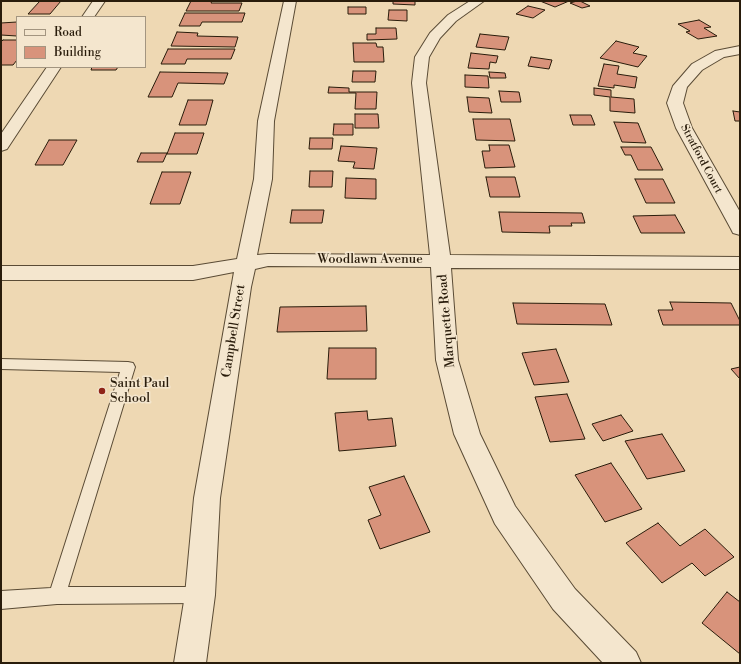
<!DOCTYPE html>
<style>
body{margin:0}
#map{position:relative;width:741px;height:664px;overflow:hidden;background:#eed8b3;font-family:"Libre Bodoni",serif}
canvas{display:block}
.frame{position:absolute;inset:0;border:2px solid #291c0b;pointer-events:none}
.legend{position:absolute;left:16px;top:16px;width:130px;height:52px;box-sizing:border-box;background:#f4e6ce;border:1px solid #a39580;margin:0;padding:5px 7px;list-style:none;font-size:12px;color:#291c0b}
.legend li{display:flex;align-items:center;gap:8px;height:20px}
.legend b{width:20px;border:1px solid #a39580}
</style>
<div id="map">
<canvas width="741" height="664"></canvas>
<div class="frame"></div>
<ul class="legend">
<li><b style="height:5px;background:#f4e6ce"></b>Road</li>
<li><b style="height:11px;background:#d8937b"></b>Building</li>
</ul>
</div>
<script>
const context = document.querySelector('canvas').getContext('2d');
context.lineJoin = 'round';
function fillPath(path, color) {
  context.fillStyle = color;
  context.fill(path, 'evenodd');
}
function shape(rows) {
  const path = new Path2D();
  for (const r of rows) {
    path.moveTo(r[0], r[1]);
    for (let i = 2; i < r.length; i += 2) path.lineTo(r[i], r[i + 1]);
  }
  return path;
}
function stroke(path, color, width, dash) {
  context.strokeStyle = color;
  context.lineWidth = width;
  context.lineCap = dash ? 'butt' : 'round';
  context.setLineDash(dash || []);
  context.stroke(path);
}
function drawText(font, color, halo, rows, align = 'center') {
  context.font = font + ' "Libre Bodoni",serif';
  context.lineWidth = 3;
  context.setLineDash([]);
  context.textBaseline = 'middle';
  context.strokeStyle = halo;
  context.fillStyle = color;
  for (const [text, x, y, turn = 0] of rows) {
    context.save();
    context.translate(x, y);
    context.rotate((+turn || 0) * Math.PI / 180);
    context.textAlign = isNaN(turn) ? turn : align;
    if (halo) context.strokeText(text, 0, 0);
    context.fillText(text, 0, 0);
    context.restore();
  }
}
const building = shape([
 [40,1,61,1,50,14,28,14,40,1],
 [191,1,212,1,211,3,242,3,239,11,186,11,191,1],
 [393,1,415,1,415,5,393,4,393,1],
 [540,1,569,1,555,7,540,1],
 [577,1,580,1,590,6,582,8,570,3,577,1],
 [528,6,545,10,533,18,516,14,528,6],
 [348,7,366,7,366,14,348,14,348,7],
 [389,10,407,10,407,21,388,20,389,10],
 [185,13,245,13,242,22,202,22,200,26,179,26,185,13],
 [699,20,711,27,704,28,717,36,698,39,686,32,690,31,678,24,699,20],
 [17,22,17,36,1,35,1,23,17,22],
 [376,28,396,28,397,39,367,40,367,34,376,34,376,28],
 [177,32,198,33,197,36,238,37,235,47,171,46,177,32],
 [480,34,509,37,505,50,476,47,480,34],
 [3,40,17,40,17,60,13,65,1,65,1,42,3,40],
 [616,41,639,47,633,53,647,56,638,67,600,58,616,41],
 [353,43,376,43,377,47,383,47,384,62,354,62,353,43],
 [168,49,235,49,231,59,187,59,185,64,161,64,168,49],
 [471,53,498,56,496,63,490,62,489,69,468,68,471,53],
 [531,57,552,60,549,69,528,66,531,57],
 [604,64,619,66,617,74,637,77,635,88,614,85,614,88,598,86,604,64],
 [92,67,118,67,116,70,91,70,92,67],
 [353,71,376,71,375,82,352,82,353,71],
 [160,72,228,73,224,84,178,83,172,97,148,97,160,72],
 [489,72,505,73,506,78,490,78,489,72],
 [465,75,488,76,489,88,465,87,465,75],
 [329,87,349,88,349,92,377,92,376,109,355,109,356,93,328,93,329,87],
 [594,88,611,90,611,97,634,99,635,113,610,111,610,97,594,95,594,88],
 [499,91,519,92,521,102,501,102,499,91],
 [467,97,489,98,492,113,469,112,467,97],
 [188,100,213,100,206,125,179,125,188,100],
 [733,111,740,112,740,121,735,121,733,111],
 [355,114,378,114,379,128,355,128,355,114],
 [570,115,591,115,595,125,573,125,570,115],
 [473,119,510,119,515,141,476,140,473,119],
 [614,122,638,123,646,143,622,142,614,122],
 [334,124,353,124,353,135,333,135,334,124],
 [175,133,204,133,197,154,167,154,175,133],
 [310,138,333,138,332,149,309,149,310,138],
 [49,140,77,140,63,165,35,165,49,140],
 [489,145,509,145,515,167,485,168,482,151,490,151,489,145],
 [341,146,377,148,374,169,353,168,355,162,338,161,341,146],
 [621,147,651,147,663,170,638,170,631,155,625,155,621,147],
 [141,153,167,153,163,162,137,162,141,153],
 [310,171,333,171,332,187,309,187,310,171],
 [162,172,191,172,180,204,150,204,162,172],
 [486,177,515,177,520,197,490,197,486,177],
 [346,178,376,179,376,199,345,198,346,178],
 [635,179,663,179,675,203,646,203,635,179],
 [292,210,324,210,322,223,290,223,292,210],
 [499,212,582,213,585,223,571,223,572,226,549,226,550,233,502,232,499,212],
 [675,215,685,233,641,233,633,216,675,215],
 [670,302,731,303,740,321,740,325,663,325,658,310,673,310,670,302],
 [513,303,605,304,612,325,517,324,513,303],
 [366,306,367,331,277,332,280,307,366,306],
 [329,348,376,348,376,379,327,379,329,348],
 [556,349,569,382,534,385,522,353,556,349],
 [740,367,740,379,731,369,740,367],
 [567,394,585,439,550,442,535,397,567,394],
 [367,411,368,420,392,418,396,446,339,451,335,413,367,411],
 [621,415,633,431,603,441,592,424,621,415],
 [662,434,685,471,647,479,625,441,662,434],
 [611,463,642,509,605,522,575,475,611,463],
 [404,476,430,532,380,549,368,520,381,515,369,487,404,476],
 [658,523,680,546,705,529,734,557,705,576,692,563,662,583,626,543,658,523],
 [727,592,740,602,740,654,702,623,727,592]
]);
fillPath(building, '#d8937b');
stroke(building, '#291c0b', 1);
const service = shape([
 [1,359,128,362,133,363,135,367,68,587,200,587,206,589,209,595,206,601,200,603,57,604,1,609,1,591,51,588,120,372,1,369,1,359]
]);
const minor = shape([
 [93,1,105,1,94,17,82,17,93,1],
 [284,1,296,1,274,121,272,179,257,255,268,254,430,255,412,83,415,57,430,33,448,15,470,1,484,1,456,21,440,38,429,57,426,83,450,255,740,257,740,269,451,268,458,360,480,434,515,506,575,589,636,652,641,663,603,663,553,609,495,524,454,434,436,360,431,267,268,266,255,269,251,287,220,498,215,595,206,663,174,663,185,595,194,498,234,272,193,280,1,280,1,266,193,266,237,259,254,179,258,121,284,1],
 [740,46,740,54,724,57,702,70,687,87,683,103,692,128,740,212,740,235,733,233,731,229,676,128,667,103,673,86,692,64,715,51,740,46],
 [47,67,61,67,7,149,1,151,1,134,47,67]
]);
stroke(service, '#5a4b35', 2);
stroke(minor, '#5a4b35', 2);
fillPath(service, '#f4e6ce');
fillPath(minor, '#f4e6ce');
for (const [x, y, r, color] of [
 [102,391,4,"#8f2418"]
]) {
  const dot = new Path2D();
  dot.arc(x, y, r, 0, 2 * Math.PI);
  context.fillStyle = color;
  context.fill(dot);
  stroke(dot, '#f4e6ce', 1.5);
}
drawText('11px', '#291c0b', '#f4e6ce', [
 ["Stratford Court",701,159,62]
]);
drawText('13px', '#291c0b', '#f4e6ce', [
 ["Woodlawn Avenue",370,260],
 ["Marquette Road",447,321,-95],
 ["Campbell Street",234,331,-81]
]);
drawText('13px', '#291c0b', '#f4e6ce', [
 ["Saint Paul",110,384],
 ["School",110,399]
], 'left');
</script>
